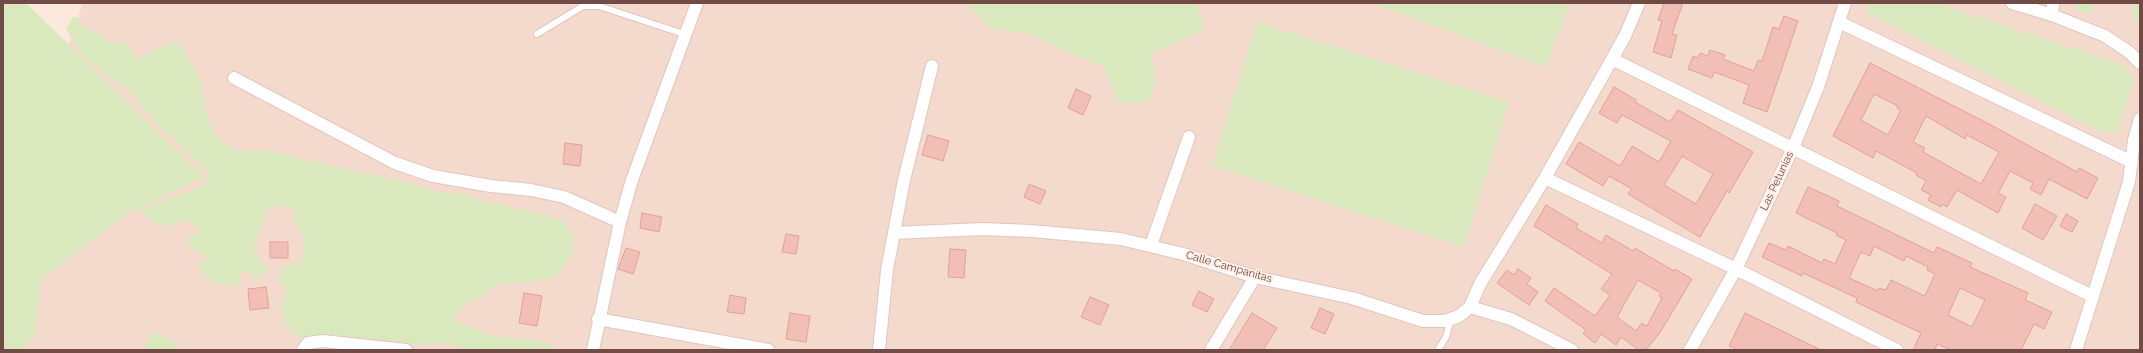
<!DOCTYPE html>
<style>
body{margin:0}
#map{position:relative;width:2143px;height:353px;overflow:hidden;background:#fce9de;font-family:Raleway,sans-serif}
canvas{display:block}
.frame{position:absolute;inset:0;border:4px solid #724b47;pointer-events:none}
</style>
<div id="map">
<canvas width="2143" height="353"></canvas>
<div class="frame"></div>
</div>
<script>
const context = document.querySelector('canvas').getContext('2d');
context.lineJoin = 'round';
function fillPath(path, color) {
  context.fillStyle = color;
  context.fill(path, 'evenodd');
}
function shape(rows) {
  const path = new Path2D();
  for (const r of rows) {
    path.moveTo(r[0], r[1]);
    for (let i = 2; i < r.length; i += 2) path.lineTo(r[i], r[i + 1]);
  }
  return path;
}
function stroke(path, color, width, dash) {
  context.strokeStyle = color;
  context.lineWidth = width;
  context.lineCap = dash ? 'butt' : 'round';
  context.setLineDash(dash || []);
  context.stroke(path);
}
function drawText(font, color, halo, rows, align = 'center') {
  context.font = font + ' Raleway,sans-serif';
  context.lineWidth = 3.5;
  context.setLineDash([]);
  context.textBaseline = 'middle';
  context.strokeStyle = halo;
  context.fillStyle = color;
  for (const [text, x, y, turn = 0] of rows) {
    context.save();
    context.translate(x, y);
    context.rotate((+turn || 0) * Math.PI / 180);
    context.textAlign = isNaN(turn) ? turn : align;
    if (halo) context.strokeText(text, 0, 0);
    context.fillText(text, 0, 0);
    context.restore();
  }
}
fillPath(shape([
 [83,3,2140,3,2140,350,3,350,3,234]
]), '#f4d9cd');
fillPath(shape([
 [3,3,26,3,204,177,128,213,41,280,35,335,21,350,3,350],
 [967,3,1196,3,1205,29,1151,54,1156,81,1147,103,1118,102,1104,67,1069,53,1036,36,989,28],
 [1372,3,1570,3,1546,67],
 [1869,3,1936,3,2124,65,2135,79,2117,133,2100,131,1867,13],
 [2073,3,2095,3,2090,13,2083,13],
 [2135,3,2140,3,2140,23,2136,23,2137,26,2134,21,2133,7],
 [73,17,78,17,81,24,106,38,109,43,116,44,122,40,130,45,134,56,140,59,172,41,182,46,201,80,205,109,216,136,236,151,265,150,393,180,400,180,440,192,462,193,487,202,547,215,564,222,574,236,571,256,558,275,532,282,497,284,484,296,461,307,453,319,487,334,510,339,531,339,550,344,554,350,468,350,446,343,398,346,336,336,299,338,286,325,281,309,286,288,279,283,280,273,283,267,302,262,305,237,296,225,293,209,273,204,267,212,254,248,268,271,256,279,249,273,242,271,239,285,227,286,211,281,197,265,199,263,210,260,190,248,186,239,198,234,200,228,183,220,163,227,147,217,141,209,203,186,209,177,207,173,173,138,159,127,133,94,84,57,66,29],
 [1257,22,1509,102,1464,247,1212,166],
 [156,332,176,344,178,350,143,350,151,335]
]), '#dae9bd');
const building = shape([
 [1664,3,1683,3,1672,34,1677,35,1671,58,1653,52,1662,21,1658,20,1664,3],
 [1784,16,1798,21,1767,112,1743,103,1749,85,1714,72,1712,78,1688,69,1693,56,1698,58,1700,53,1708,56,1710,50,1725,55,1723,59,1754,71,1758,60,1762,61,1773,27,1779,29,1784,16],
 [1870,63,1989,124,2077,172,2079,168,2098,178,2087,199,2049,179,2041,195,2030,189,2033,183,2010,171,1998,193,2006,197,1998,213,1957,190,1947,207,1942,204,1941,207,1928,200,1931,195,1921,190,1926,181,1916,175,1917,173,1876,151,1873,158,1833,136,1870,63],
 [1874,94,1898,106,1897,108,1901,110,1888,135,1861,120,1874,94],
 [1926,116,1965,139,1967,135,1999,152,1981,184,1923,152,1925,148,1913,142,1926,116],
 [1614,87,1636,100,1635,102,1670,122,1678,110,1753,152,1729,193,1727,191,1700,237,1628,194,1632,189,1609,176,1603,186,1566,164,1579,142,1620,166,1632,146,1659,162,1671,141,1622,115,1617,123,1599,113,1614,87],
 [1682,156,1713,174,1696,204,1664,185,1682,156],
 [1076,89,1091,96,1083,115,1068,108,1076,89],
 [928,135,949,141,943,161,922,155,928,135],
 [565,143,582,145,580,166,563,164,565,143],
 [1029,184,1046,191,1040,204,1024,197,1029,184],
 [1808,187,1839,201,1837,206,1934,253,1937,247,1972,263,1970,267,2028,293,2025,300,2052,312,2044,329,2034,324,2021,350,1951,350,1937,344,1935,350,1913,350,1921,333,1856,302,1857,298,1803,273,1802,276,1762,257,1769,243,1786,250,1788,246,1822,263,1824,259,1835,264,1846,240,1836,235,1837,233,1796,213,1808,187],
 [1874,246,1904,261,1906,256,1928,267,1927,270,1935,274,1925,296,1891,280,1886,290,1879,288,1878,291,1849,278,1861,252,1870,256,1874,246],
 [1960,288,1985,300,1972,327,1948,315,1960,288],
 [2035,204,2057,216,2043,240,2022,228,2035,204],
 [1546,205,1578,224,1576,228,1602,243,1606,235,1633,251,1635,248,1674,271,1675,269,1692,279,1661,331,1646,350,1639,350,1621,337,1616,345,1601,334,1595,343,1583,334,1586,330,1545,301,1554,288,1595,316,1610,295,1601,289,1612,274,1534,226,1546,205],
 [1638,280,1661,293,1659,296,1662,298,1647,326,1642,323,1636,331,1617,317,1638,280],
 [642,213,662,217,659,232,640,228,642,213],
 [2066,214,2078,221,2072,232,2060,226,2066,214],
 [786,234,799,236,796,254,782,252,786,234],
 [270,242,288,242,288,258,270,258,270,242],
 [626,248,640,252,633,274,618,269,626,248],
 [950,249,966,250,964,278,948,277,950,249],
 [1518,269,1531,278,1527,284,1538,292,1529,305,1497,283,1507,270,1514,275,1518,269],
 [266,287,269,308,250,310,248,289,266,287],
 [1199,291,1214,299,1207,312,1192,305,1199,291],
 [524,293,542,296,537,326,519,323,524,293],
 [730,295,746,298,744,314,727,312,730,295],
 [1090,297,1109,305,1100,325,1081,317,1090,297],
 [1320,308,1334,314,1325,334,1311,328,1320,308],
 [790,313,810,316,806,342,786,339,790,313],
 [1252,313,1277,328,1263,350,1229,350,1252,313],
 [1745,313,1782,331,1821,350,1738,350,1729,346,1745,313]
]);
fillPath(building, '#f2bfb6');
stroke(building, '#e4a196', 1);
const lane = shape([
 [537,34,583,6,599,6,687,35],
 [1438,350,1446,337,1451,319]
]);
const street = shape([
 [2012,3,2052,15,2105,36,2129,52,2140,63],
 [2052,15,2053,3],
 [1839,22,2132,162],
 [1612,59,2092,296],
 [234,78,395,163,433,176,491,186,531,190,564,197,620,222],
 [1545,178,1736,269,1897,350],
 [894,233,982,229,1031,231,1121,239,1183,254,1255,277,1352,298,1423,321,1445,321,1459,316,1470,307,1480,284,1545,178,1625,36,1639,3],
 [1151,245,1189,137],
 [1470,307,1511,319,1572,350],
 [598,319,768,350],
 [303,350,308,343,323,341,406,350],
 [593,350,620,222,632,180,697,3],
 [879,350,887,270,904,180,932,66],
 [1211,350,1255,277],
 [1690,350,1736,269,1793,148,1818,87,1845,3],
 [2076,350,2129,182,2134,140,2140,119]
]);
stroke(lane, '#e2c5be', 8);
stroke(street, '#e2c5be', 14);
stroke(lane, '#fff', 6);
stroke(street, '#fff', 12);
drawText('11px', '#724b47', '#ffeee4', [
 ["Las Petunias",1777,181,-65],
 ["Calle Campanitas",1229,267,16]
]);
</script>
